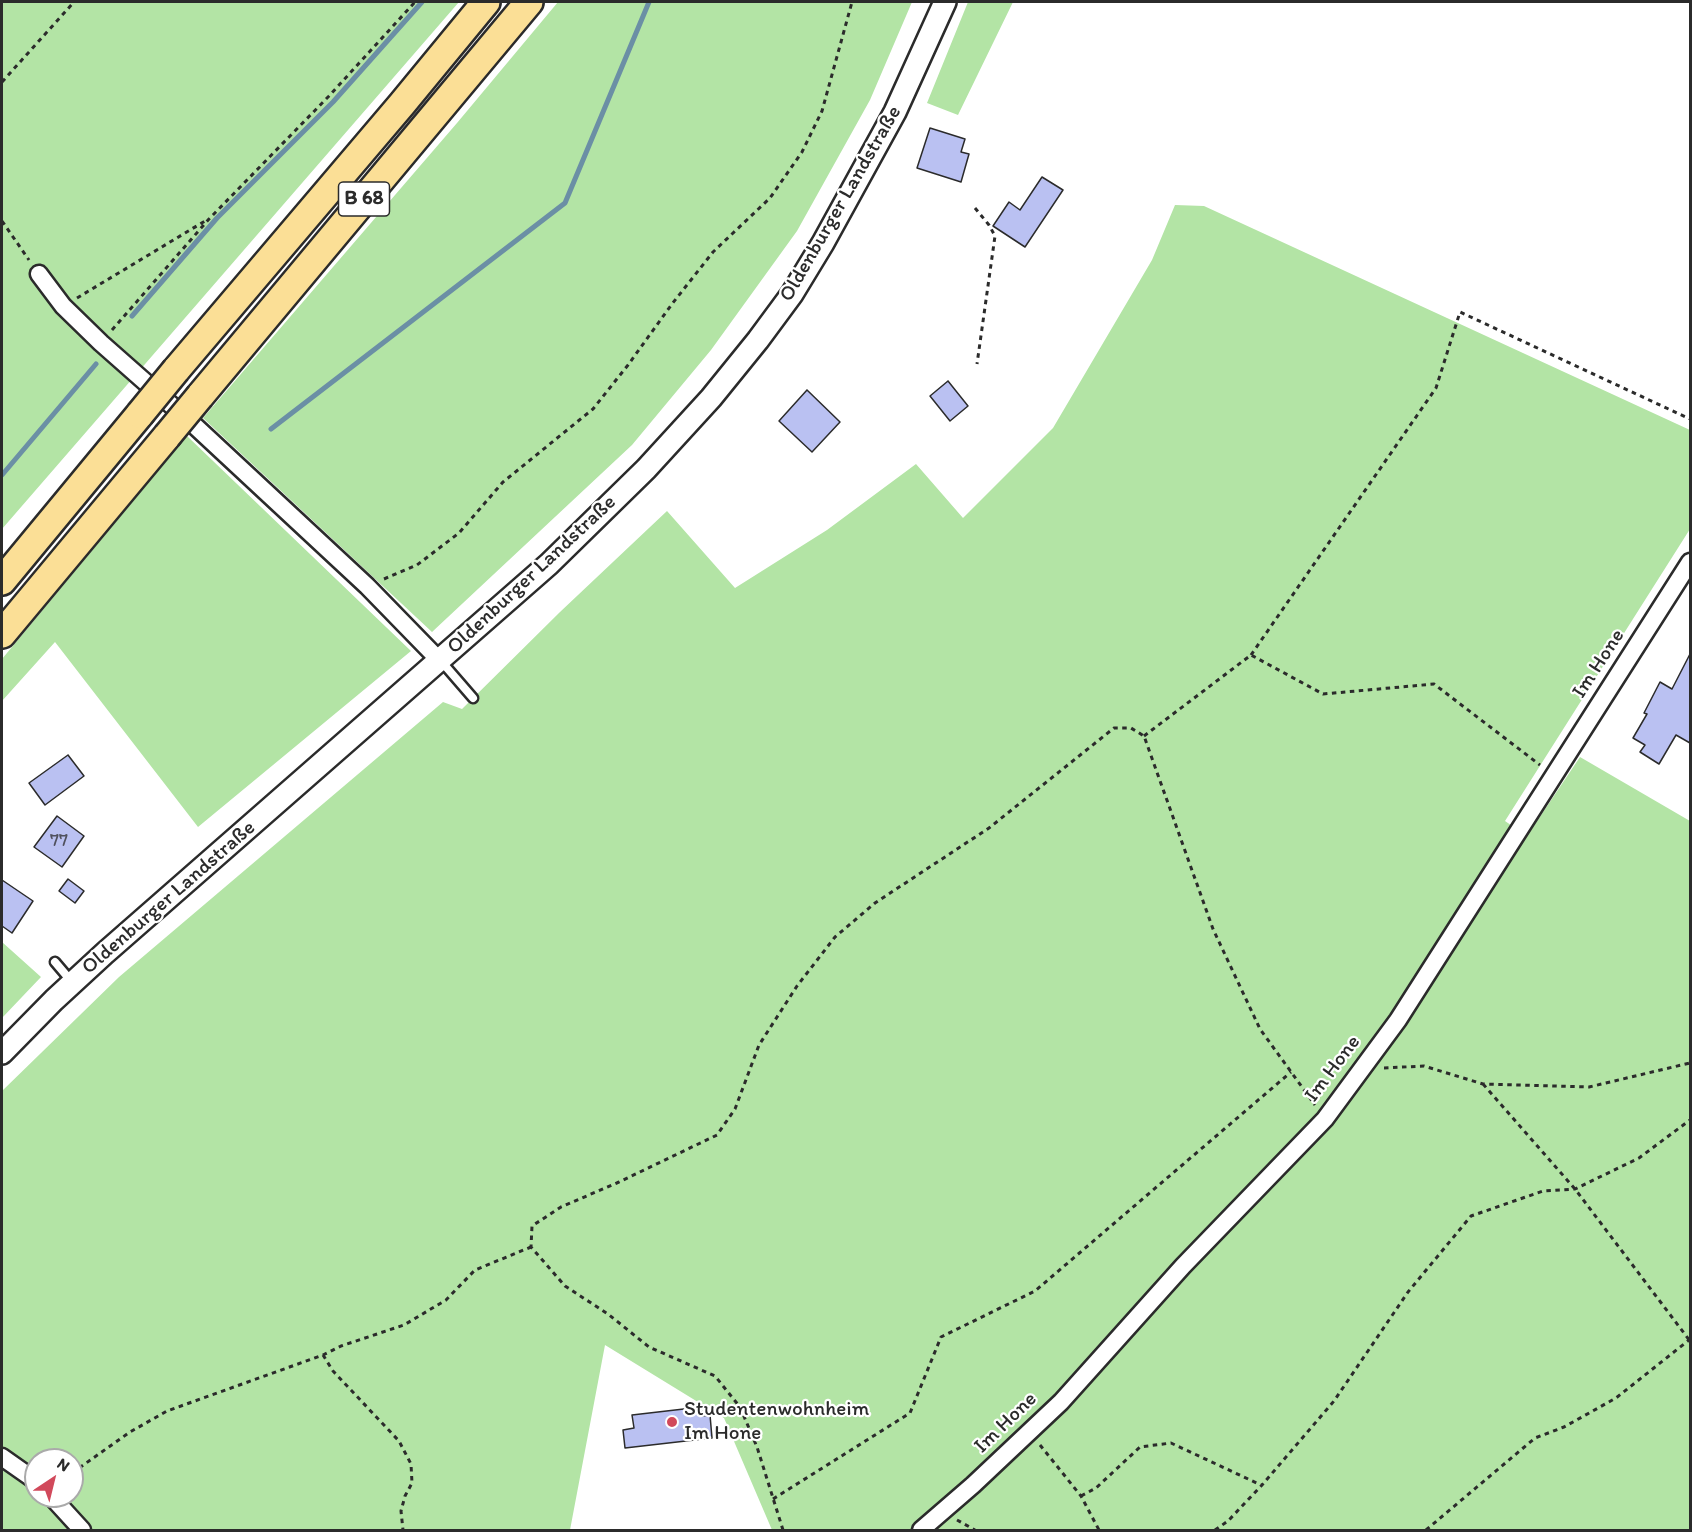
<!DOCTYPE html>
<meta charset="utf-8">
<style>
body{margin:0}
#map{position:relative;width:1692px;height:1532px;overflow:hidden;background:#fff;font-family:Itim,sans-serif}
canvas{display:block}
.frame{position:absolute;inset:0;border:3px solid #2b2b2b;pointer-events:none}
.north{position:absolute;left:24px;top:1448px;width:60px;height:60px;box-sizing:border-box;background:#fff;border:2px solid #aaa;border-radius:50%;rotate:35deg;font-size:16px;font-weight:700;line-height:24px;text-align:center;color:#2b2b2b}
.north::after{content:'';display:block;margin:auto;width:21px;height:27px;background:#d1495b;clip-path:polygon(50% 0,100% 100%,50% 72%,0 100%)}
</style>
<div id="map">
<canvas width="1692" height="1532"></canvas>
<div class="frame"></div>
<div class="north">N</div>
</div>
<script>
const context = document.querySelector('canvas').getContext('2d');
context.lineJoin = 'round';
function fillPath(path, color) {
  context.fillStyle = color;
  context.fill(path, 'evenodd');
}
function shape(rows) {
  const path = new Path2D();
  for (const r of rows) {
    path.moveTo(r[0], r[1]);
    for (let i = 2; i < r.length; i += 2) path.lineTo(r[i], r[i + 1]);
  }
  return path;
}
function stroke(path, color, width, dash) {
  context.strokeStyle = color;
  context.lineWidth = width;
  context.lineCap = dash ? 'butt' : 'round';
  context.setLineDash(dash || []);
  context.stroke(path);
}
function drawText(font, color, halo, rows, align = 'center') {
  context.font = font + ' Itim,sans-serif';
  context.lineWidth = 4.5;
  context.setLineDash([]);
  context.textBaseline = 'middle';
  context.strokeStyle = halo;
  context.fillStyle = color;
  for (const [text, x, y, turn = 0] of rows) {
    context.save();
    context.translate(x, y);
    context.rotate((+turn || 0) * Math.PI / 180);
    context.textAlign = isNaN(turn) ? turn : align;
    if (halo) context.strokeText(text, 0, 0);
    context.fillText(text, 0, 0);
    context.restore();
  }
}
fillPath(shape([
 [2,2,459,2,2,529],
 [558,2,912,2,870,100,797,231,711,350,632,445,432,632,203,418,457,123],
 [968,2,1013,2,958,115,927,103],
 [1175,205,1204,206,1690,430,1690,529,1505,821,1527,836,1580,757,1690,821,1690,1530,772,1530,724,1418,605,1345,570,1530,2,1530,2,1091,119,977,443,702,462,709,560,612,667,511,735,588,827,530,916,464,963,518,1053,428,1152,260],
 [36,1460,72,1460,72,1496,36,1496],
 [187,436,411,651,198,827,55,642,2,701,2,659],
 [2,942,41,977,2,1018]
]), '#b3e4a5');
stroke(shape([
 [132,316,217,218,333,102,422,2],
 [271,429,565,203,649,2],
 [2,475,96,364]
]), '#6b8fa5', 5);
const building = shape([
 [930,128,965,139,961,152,969,154,961,182,917,168,930,128],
 [1042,177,1063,190,1025,247,993,226,1009,202,1020,210,1042,177],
 [948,381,968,406,950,421,930,396,948,381],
 [807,390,840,422,812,452,779,421,807,390],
 [1690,654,1690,743,1676,735,1659,764,1640,752,1645,745,1633,738,1647,714,1644,713,1660,682,1672,689,1690,654],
 [68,755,84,776,45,805,29,783,68,755],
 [57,816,84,836,62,867,34,847,57,816],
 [68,879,84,891,75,903,59,891,68,879],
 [2,880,33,901,12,933,2,926,2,880],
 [701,1407,702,1416,710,1415,712,1438,625,1448,623,1430,634,1428,632,1415,701,1407]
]);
fillPath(building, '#bac1f2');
stroke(building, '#2b2b2b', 1.5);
const service = shape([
 [441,661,473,698],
 [55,962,72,982]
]);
const minor = shape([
 [39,274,63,306,101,343,195,426,367,586,440,661],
 [2,1457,36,1481],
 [51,1496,82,1530],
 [921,1530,973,1485,1061,1402,1183,1266,1325,1119,1398,1020,1690,562]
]);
const tertiary = shape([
 [2,1053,54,1000,105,953,549,564,646,469,711,398,758,340,792,294,823,243,895,112,945,2]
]);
const trunk = shape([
 [176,370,402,104,486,2],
 [200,396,529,2],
 [2,581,140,414],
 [2,634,167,436]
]);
stroke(service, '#2b2b2b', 13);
stroke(minor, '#2b2b2b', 21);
stroke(tertiary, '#2b2b2b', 26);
stroke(trunk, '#2b2b2b', 32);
stroke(shape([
 [2,82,74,2],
 [975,208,989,225,995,236,977,364],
 [2,221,29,260],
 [77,298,205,221],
 [112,330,209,219,329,96,415,2],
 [384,579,417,565,459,533,503,482,593,409,628,365,672,304,713,252,770,198,802,152,822,111,852,2],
 [1251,655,1436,388,1460,312,1690,419],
 [1144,736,1251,655,1323,694,1434,684,1540,765],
 [1384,1068,1424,1066,1483,1084,1589,1087,1690,1063],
 [1483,1084,1575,1189,1690,1341],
 [323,1355,333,1371,399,1441,411,1464,412,1483,405,1496,401,1511,403,1530],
 [1040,1445,1081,1496,1099,1530],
 [72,1473,130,1432,167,1411,323,1355,341,1346,404,1325,446,1300,475,1270,531,1247],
 [1081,1496,1096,1488,1140,1447,1171,1443,1261,1485],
 [773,1499,910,1413,941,1337,1035,1291,1291,1072],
 [957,1520,975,1530],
 [783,1530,757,1447,740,1407,715,1376,649,1347,608,1314,565,1286,531,1247,532,1226,561,1207,619,1182,717,1135,735,1109,759,1045,797,986,835,937,875,903,989,828,1114,728,1131,728,1144,736,1213,929,1260,1029,1315,1105],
 [1215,1530,1228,1521,1262,1485,1334,1401,1408,1292,1471,1216,1543,1191,1575,1189,1639,1158,1690,1120],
 [1426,1530,1535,1438,1564,1427,1616,1398,1689,1340]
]), '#2b2b2b', 3, [4.5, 4.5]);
stroke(service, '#fff', 8);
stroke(minor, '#fff', 16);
stroke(tertiary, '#fff', 21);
stroke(trunk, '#fbdf96', 27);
const trunkBridge = shape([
 [140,414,176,370],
 [167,436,200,396]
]);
stroke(trunkBridge, '#2b2b2b', 32, []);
stroke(trunkBridge, '#fbdf96', 27);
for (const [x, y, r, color] of [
 [672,1422,6,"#d1495b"]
]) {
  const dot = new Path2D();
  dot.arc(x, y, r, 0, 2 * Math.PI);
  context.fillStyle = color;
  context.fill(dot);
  stroke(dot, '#fff', 2);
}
drawText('18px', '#4f505d', null, [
 ["77",59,841]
]);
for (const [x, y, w] of [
 [364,199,51]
]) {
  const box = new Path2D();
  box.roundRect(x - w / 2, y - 17, w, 34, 4.5);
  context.fillStyle = '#fff';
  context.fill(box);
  stroke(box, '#2b2b2b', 1.5);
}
drawText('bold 20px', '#2b2b2b', null, [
 ["B 68",364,199]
]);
drawText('21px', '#2b2b2b', '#fff', [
 ["Oldenburger Landstraße",841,204,-60],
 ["Oldenburger Landstraße",532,575,-43],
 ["Im Hone",1599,664,-57],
 ["Oldenburger Landstraße",169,898,-41],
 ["Im Hone",1333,1069,-53],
 ["Im Hone",1006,1423,-44]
]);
drawText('21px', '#2b2b2b', '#fff', [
 ["Studentenwohnheim",684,1410],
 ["Im Hone",684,1434]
], 'left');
</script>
